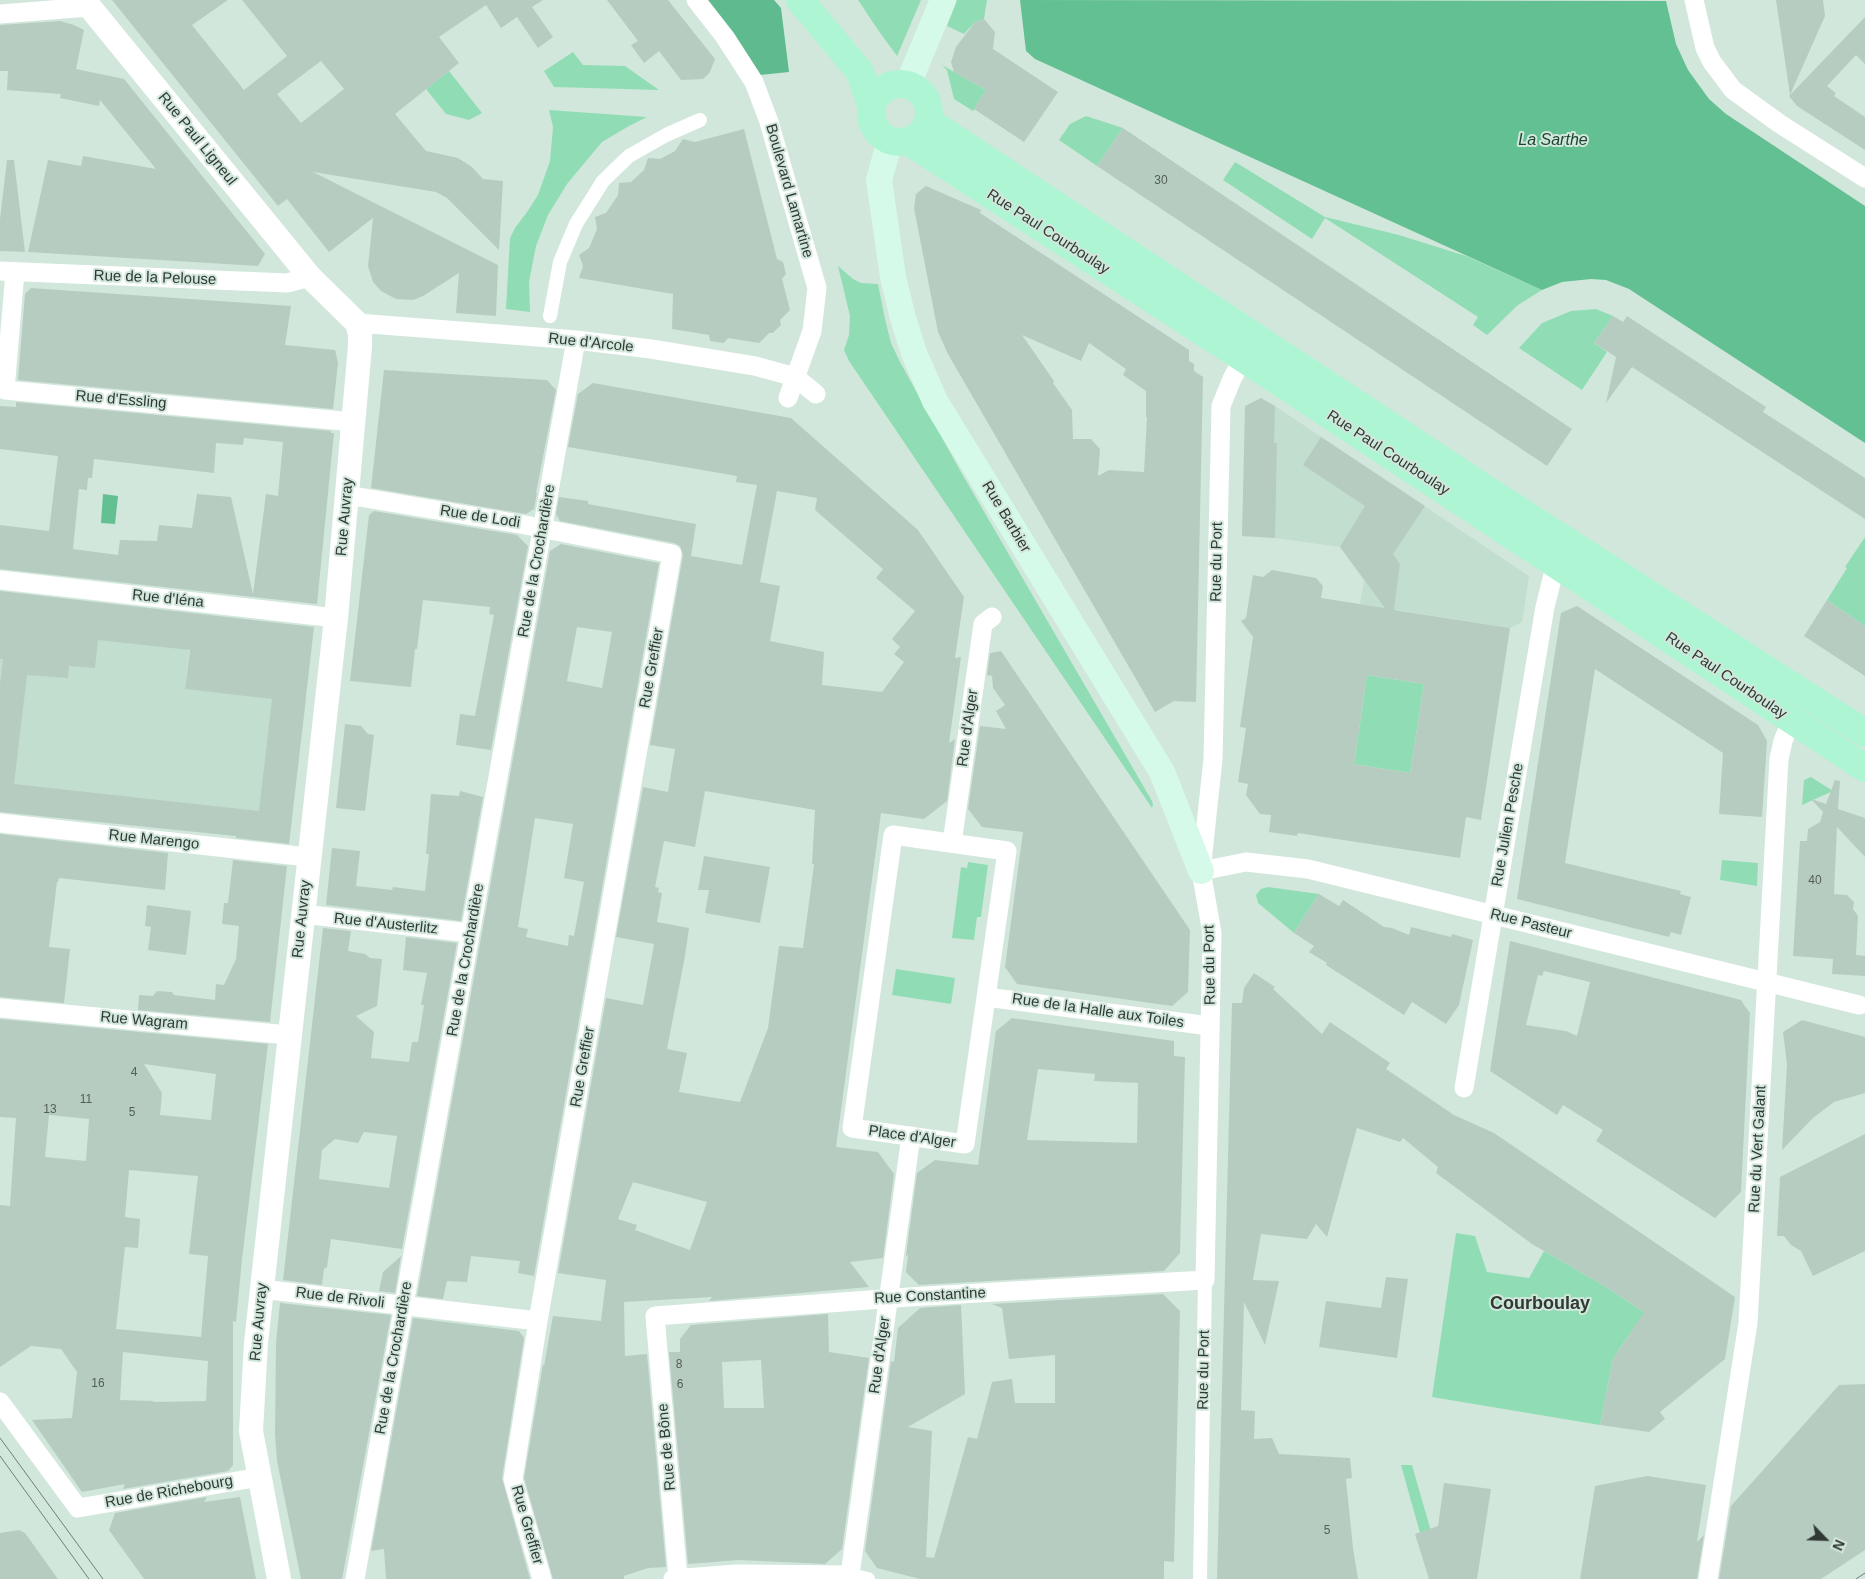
<!DOCTYPE html>
<meta charset="utf-8">
<style>
body{margin:0}
#map{position:relative;width:1865px;height:1579px;overflow:hidden;background:#d2e7db;font-family:Helvetica,sans-serif}
canvas{display:block}
.north{position:absolute;left:1800px;top:1514px;width:50px;height:50px;-webkit-text-stroke:4px #d2e7db;paint-order:stroke;rotate:114deg;font-size:14px;font-weight:700;line-height:20px;text-align:center;color:#313935}
.north::after{content:'';display:block;margin:auto;width:18px;height:22px;background:#313935;clip-path:polygon(50% 0,100% 100%,50% 72%,0 100%)}
</style>
<div id="map">
<canvas width="1865" height="1579"></canvas>
<div class="north">N</div>
</div>
<script>
const context = document.querySelector('canvas').getContext('2d');
context.lineJoin = 'round';
function fillPath(path, color) {
  context.fillStyle = color;
  context.fill(path, 'evenodd');
}
function shape(rows) {
  const path = new Path2D();
  for (const r of rows) {
    if (r.length === 3) {
      path.moveTo(r[0] + r[2], r[1]);
      path.arc(r[0], r[1], r[2], 0, 2 * Math.PI);
      continue;
    }
    path.moveTo(r[0], r[1]);
    for (let i = 2; i < r.length; i += 2) path.lineTo(r[i], r[i + 1]);
  }
  return path;
}
function stroke(path, color, width, dash) {
  context.strokeStyle = color;
  context.lineWidth = width;
  context.lineCap = dash ? 'butt' : 'round';
  context.setLineDash(dash || []);
  context.stroke(path);
}
function drawText(font, color, halo, rows, align = 'center') {
  context.font = font + ' Helvetica,sans-serif';
  context.lineWidth = 4;
  context.setLineDash([]);
  context.textBaseline = 'middle';
  context.strokeStyle = halo;
  context.fillStyle = color;
  for (const [text, x, y, turn = 0] of rows) {
    context.save();
    context.translate(x, y);
    context.rotate((+turn || 0) * Math.PI / 180);
    context.textAlign = isNaN(turn) ? turn : align;
    if (halo) context.strokeText(text, 0, 0);
    context.fillText(text, 0, 0);
    context.restore();
  }
}
fillPath(shape([
 [1275,406,1529,576,1522,622,1510,628,1360,604,1364,580,1340,547,1275,538,1242,536,1245,442],
 [0,592,190,618,187,650,189,651,185,689,306,701,289,842,0,810]
]), '#c2dece');
fillPath(shape([
 [858,0,921,0,897,56,878,30],
 [957,0,987,0,984,19,975,22,964,34,947,26],
 [573,52,583,65,625,66,659,90,554,87,544,71],
 [942,65,986,90,973,111,954,99,947,70],
 [449,71,482,113,469,120,446,114,426,89],
 [549,110,647,117,629,126,602,142,567,184,548,215,536,246,529,282,530,312,506,309,510,238,515,228,527,212,538,195,550,161,553,127],
 [1086,116,1123,128,1097,166,1059,140,1070,124],
 [1235,162,1325,217,1399,235,1466,256,1542,290,1518,305,1487,335,1473,325,1478,317,1325,218,1312,239,1223,180],
 [838,266,853,279,861,283,878,284,885,319,891,343,900,362,961,472,1152,801,1153,805,1152,808,849,361,844,350,849,335,850,316],
 [1596,309,1613,316,1594,343,1607,352,1582,390,1519,348,1542,323,1571,311],
 [1865,537,1865,626,1827,600,1847,568,1845,567],
 [1367,675,1424,684,1410,773,1354,764],
 [1811,777,1833,791,1802,805,1804,780],
 [1722,860,1758,863,1757,886,1720,880],
 [968,862,988,865,981,917,977,917,974,940,952,938,961,867,967,868],
 [1268,887,1319,894,1294,933,1258,903,1256,895,1261,889],
 [896,969,955,978,951,1004,892,995],
 [1456,1233,1475,1236,1487,1272,1529,1278,1544,1251,1603,1285,1671,1330,1655,1354,1628,1336,1613,1359,1600,1425,1432,1397],
 [1401,1465,1412,1465,1432,1535,1420,1533]
]), '#90ddb5');
fillPath(shape([
 [706,0,774,0,781,8,789,72,760,75]
]), '#5fbb8f');
fillPath(shape([
 [1020,0,1666,1,1676,44,1688,70,1709,99,1726,114,1865,206,1865,443,1629,289,1606,280,1591,279,1562,282,1542,290,1035,59,1026,51],
 [103,494,118,496,115,524,101,523]
]), '#63c093');
fillPath(shape([
 [112,0,228,0,192,25,244,90,287,56,242,0,543,0,532,7,553,37,538,48,517,17,501,28,486,5,439,37,459,63,395,114,426,151,458,158,472,167,483,179,503,181,499,250,447,198,436,192,313,172,498,265,496,316,456,313,459,273,423,296,413,300,396,299,381,291,373,282,368,266,373,218,329,252,287,199,278,206],
 [321,61,344,89,301,123,277,94],
 [607,0,668,0,715,59,710,72,703,79,681,80,659,51,644,63,631,45,638,41],
 [1776,0,1823,0,1825,16,1790,95],
 [1865,17,1865,64,1856,55,1827,86,1836,93,1834,96,1865,117,1865,150,1797,106,1789,96],
 [984,19,995,32,993,49,1058,92,1024,142,974,109,986,90,954,72,951,62,956,47,975,22],
 [60,21,74,25,84,30,76,69,124,79,265,254,258,266,28,252,48,160,81,166,83,156,156,169,100,100,99,106,60,98,61,94,7,90,8,71,0,71,0,25],
 [1123,128,1572,429,1547,466,1097,166],
 [744,129,777,259,783,262,786,274,782,279,790,310,780,320,781,325,773,333,769,333,759,343,728,338,724,343,710,341,709,335,672,329,673,294,579,278,583,266,579,255,589,248,597,229,595,217,606,213,618,195,619,183,631,182,644,170,648,158,660,159,675,151,683,139,695,142],
 [7,160,14,160,25,252,0,251,0,219],
 [926,186,981,210,980,213,1189,350,1189,361,1194,364,1194,371,1203,377,1196,702,1174,701,1155,712,948,354,938,332,914,208,916,194],
 [1022,335,1081,361,1089,343,1126,369,1123,375,1146,391,1146,417,1147,417,1144,472,1109,470,1098,476,1100,449,1091,439,1073,439,1072,410,1053,383,1054,381],
 [31,288,291,306,285,345,335,350,338,363,333,409,18,380,25,294],
 [1613,316,1623,322,1627,316,1766,407,1763,412,1865,478,1865,519,1632,367,1606,403,1616,357,1594,343],
 [384,370,547,380,556,390,536,493,537,493,534,509,526,514,371,488],
 [593,383,791,418,918,530,964,597,955,658,961,657,949,743,955,739,947,801,924,819,881,813,836,1147,878,1152,894,1174,883,1258,850,1262,869,1287,709,1301,712,1297,624,1302,625,1356,647,1354,666,1567,648,1568,624,1576,624,1579,553,1579,524,1478,543,1364,544,1366,553,1316,601,1321,606,1280,558,1273,606,998,643,1005,654,944,616,937,643,787,668,792,675,749,650,745,683,555,680,546,674,543,560,521,556,514,559,497,588,501,588,504,696,524,691,556,742,565,757,485,736,482,737,476,568,447,578,394],
 [777,491,817,498,815,510,883,569,876,578,915,611,892,639,900,647,894,654,904,662,882,692,822,685,824,652,770,641,780,586,760,582],
 [705,791,815,810,812,864,814,864,803,948,779,946,768,1028,740,1102,679,1092,687,1053,667,1049,685,956,689,928,657,922,662,893,658,892,659,888,655,887,664,841,695,847],
 [633,1182,707,1202,690,1250,635,1230,637,1225,618,1219],
 [1261,398,1275,406,1274,443,1277,443,1275,538,1242,536,1245,406],
 [16,402,331,431,331,433,334,433,317,604,0,569,0,525,49,531,58,456,0,449,0,406,16,407],
 [244,438,283,442,278,496,266,494,253,594,231,497,197,494,192,528,159,525,157,541,120,540,118,555,73,549,79,489,87,490,88,478,92,478,94,459,214,473,216,443,243,445],
 [1321,437,1425,506,1393,554,1400,564,1394,610,1510,628,1481,820,1466,817,1460,858,1298,833,1297,836,1269,832,1271,815,1260,814,1246,795,1248,784,1238,782,1246,728,1240,727,1253,637,1241,621,1246,618,1253,575,1263,577,1272,570,1316,578,1323,586,1321,598,1385,608,1340,547,1365,506,1303,465],
 [1367,675,1424,684,1410,773,1354,764],
 [374,511,517,535,528,546,491,750,456,745,460,714,475,716,494,615,489,614,490,607,423,600,417,649,415,649,411,687,350,681,369,515],
 [561,544,659,563,534,1276,518,1273,520,1261,471,1256,467,1282,447,1281,443,1299,417,1296,550,551],
 [577,627,612,632,602,688,567,681],
 [535,818,573,824,564,878,584,882,574,936,569,935,568,946,526,937,528,929,518,927],
 [0,591,314,627,289,844,236,838,236,836,0,812,0,684,3,659,0,659],
 [98,640,190,650,185,689,272,699,259,811,14,784,27,675,68,678,69,666,95,668],
 [1827,600,1865,626,1865,676,1804,636],
 [1577,606,1758,725,1767,741,1762,817,1719,814,1723,753,1595,669,1565,863,1681,891,1680,894,1691,897,1681,935,1671,932,1669,937,1517,899,1561,613],
 [1001,651,1190,930,1188,992,1172,1006,1017,984,1005,967,1023,832,982,827,968,809,980,726,1006,729,996,711,1005,705,993,688,992,676,987,675,990,653],
 [345,724,361,726,368,734,374,735,365,811,336,808],
 [1835,780,1840,781,1838,809,1865,818,1865,857,1837,827,1834,894,1847,895,1854,902,1853,909,1858,916,1856,955,1865,956,1865,976,1832,974,1833,959,1793,956,1800,841,1807,841,1808,829,1820,822,1823,812,1811,799,1826,804],
 [460,791,483,797,461,921,326,905,332,848,360,851,356,886,392,890,393,887,425,891,429,854,426,854,431,794,459,796],
 [0,834,168,853,165,890,59,878,58,882,57,882,49,947,70,949,64,1003,0,997],
 [704,856,770,867,760,923,705,913,709,890,698,890],
 [233,860,287,866,270,1022,138,1010,139,995,153,996,157,991,172,992,174,995,215,1000,216,984,224,985,236,959,239,926,222,924,224,903,228,903],
 [1319,894,1339,906,1343,900,1384,927,1392,928,1409,935,1411,927,1451,937,1452,934,1473,940,1459,1005,1446,1024,1412,1002,1404,1015,1326,965,1327,963,1309,952,1314,946,1294,933],
 [147,905,191,911,186,955,148,950,151,927,145,926],
 [323,928,351,931,348,951,365,954,370,958,382,959,377,1006,356,1016,374,1032,371,1058,409,1062,412,1042,418,1042,424,1005,421,1005,427,973,403,970,406,937,457,943,402,1249,331,1239,327,1267,324,1269,322,1285,283,1280],
 [364,1132,397,1136,389,1188,319,1179,322,1150,335,1139,358,1143],
 [1510,941,1741,1000,1744,1005,1750,1013,1741,1192,1715,1218,1596,1141,1603,1130,1563,1105,1557,1115,1490,1071],
 [1544,971,1590,982,1577,1036,1566,1031,1526,1025,1538,975,1542,976],
 [1254,973,1275,987,1273,989,1322,1034,1330,1022,1390,1063,1386,1069,1454,1115,1494,1133,1735,1297,1725,1359,1660,1412,1665,1419,1649,1432,1600,1425,1613,1359,1644,1312,1603,1285,1532,1244,1436,1173,1438,1167,1403,1138,1400,1142,1357,1128,1327,1237,1316,1224,1307,1239,1261,1234,1253,1280,1279,1281,1265,1345,1244,1302,1241,1410,1255,1411,1254,1439,1272,1438,1279,1454,1350,1458,1352,1478,1346,1479,1353,1548,1358,1579,1217,1579,1232,1003,1242,1003,1244,988],
 [1012,1018,1174,1041,1174,1056,1185,1057,1180,1253,1164,1271,919,1285,906,1272,908,1255,906,1256,917,1173,935,1160,978,1165,996,1031],
 [1038,1069,1095,1074,1094,1081,1138,1083,1137,1143,1027,1140],
 [0,1019,268,1044,242,1259,236,1322,233,1321,233,1465,228,1471,123,1489,125,1484,82,1492,32,1420,72,1418,77,1372,61,1349,31,1346,0,1367,0,1205,10,1206,16,1118,0,1117],
 [144,1064,216,1074,211,1120,160,1115,162,1093],
 [49,1115,89,1119,86,1161,45,1157],
 [129,1170,198,1176,189,1254,208,1256,201,1337,116,1329,125,1247,138,1248,140,1219,125,1217],
 [123,1352,208,1361,206,1401,153,1402,154,1401,120,1400],
 [1802,1020,1865,1037,1865,1093,1834,1102,1813,1118,1782,1150,1787,1064,1783,1032],
 [1865,1134,1865,1251,1813,1276,1801,1251,1791,1245,1784,1236,1777,1236,1780,1177],
 [401,1256,395,1293,379,1291,383,1272],
 [1386,1277,1408,1279,1397,1358,1319,1347,1326,1301,1381,1308],
 [1163,1294,1180,1311,1174,1562,1164,1561,1164,1579,920,1579,877,1568,865,1551,891,1361,894,1362,898,1328,920,1308,961,1305,965,1394,908,1427,932,1431,926,1557,934,1558,968,1437,977,1439,992,1382,1012,1379,1015,1403,1055,1403,1055,1355,1009,1359,1002,1308,992,1304],
 [280,1303,391,1315,342,1579,301,1579,277,1461,275,1435,276,1343],
 [828,1314,829,1352,869,1358,842,1549,825,1564,739,1560,688,1564,669,1352,680,1352,680,1339,691,1325],
 [761,1360,764,1408,724,1408,722,1362],
 [413,1318,519,1331,524,1338,502,1478,530,1579,386,1579,384,1549,371,1551],
 [1865,1384,1865,1550,1821,1579,1719,1579,1731,1506,1839,1385],
 [1647,1476,1706,1485,1697,1542,1704,1535,1697,1579,1580,1579,1595,1486],
 [1444,1483,1491,1489,1477,1579,1429,1579,1415,1534,1438,1526],
 [207,1497,204,1502,240,1497,256,1579,144,1579,109,1530,115,1513],
 [19,1530,25,1533,58,1579,0,1579,0,1533]
]), '#b7ccc0');
stroke(shape([
 [550,316,560,262,576,224,603,181,629,156,666,135,700,120],
 [850,1575,868,1579],
 [1200,1579,1205,1280]
]), '#fff', 14);
stroke(shape([
 [696,0,725,37,754,82,769,122,817,288,812,331,788,398],
 [1694,0,1705,48,1712,62,1733,90,1780,124,1865,178],
 [0,14,89,7],
 [0,271,287,283,310,277],
 [15,272,5,390,354,422],
 [357,323,576,340,651,349,755,366,795,377,816,394],
 [347,495,520,524,672,554,538,1321,513,1479,542,1579],
 [0,580,336,618],
 [0,823,308,857],
 [893,835,1007,851,965,1144,852,1128,893,835],
 [952,843,983,624,992,617],
 [1201,871,1246,862,1308,869,1859,1005],
 [302,914,470,933],
 [986,997,1210,1026],
 [0,1008,289,1035],
 [1464,1088,1545,607,1556,563],
 [261,1289,538,1321],
 [0,1402,78,1508,260,1477],
 [678,1578,655,1316,909,1297,1205,1280,1212,933,1201,871,1213,759,1221,406,1232,379,1243,358],
 [355,1579,576,340],
 [673,1579,736,1574,850,1575,911,1136],
 [1708,1579,1748,1323,1779,759,1783,741,1792,719]
]), '#fff', 19);
stroke(shape([
 [84,0,310,277,357,323,360,334,360,346,336,618,256,1343,251,1431,279,1579]
]), '#fff', 24);
stroke(shape([
 [908,84,943,0],
 [890,141,879,180,893,277,903,318,914,353,935,401,1162,772,1201,871]
]), '#d6fae9', 26);
stroke(shape([
 [800,0,860,72,871,105],
 [900,113,29],
 [928,121,1481,486,1865,733],
 [908,141,1243,358,1865,768]
]), '#adf5d3', 28);
stroke(shape([
 [0,1438,103,1579],
 [0,1456,89,1579],
 [1856,1579,1865,1573]
]), '#717e77', 1);
drawText('12px', '#525e58', null, [
 ["30",1161,181],
 ["40",1815,881],
 ["4",134,1073],
 ["11",86,1100],
 ["13",50,1110],
 ["5",132,1113],
 ["8",679,1365],
 ["16",98,1384],
 ["6",680,1385],
 ["5",1327,1531]
]);
drawText('15px', '#313935', '#d2e7db', [
 ["Rue Paul Ligneul",197,139,51],
 ["Boulevard Lamartine",789,191,74],
 ["Rue Paul Courboulay",1048,232,33],
 ["Rue de la Pelouse",155,278,2],
 ["Rue d'Arcole",591,343,6],
 ["Rue d'Essling",121,400,5],
 ["Rue Paul Courboulay",1388,453,33],
 ["Rue Auvray",345,517,-85],
 ["Rue de Lodi",480,517,9],
 ["Rue Barbier",1006,517,59],
 ["Rue de la Crochardière",537,561,-80],
 ["Rue du Port",1217,562,-89],
 ["Rue d'Iéna",168,599,6],
 ["Rue Greffier",652,668,-80],
 ["Rue Paul Courboulay",1726,676,34],
 ["Rue d'Alger",968,728,-82],
 ["Rue Julien Pesche",1508,825,-80],
 ["Rue Marengo",154,840,6],
 ["Rue Auvray",302,919,-84],
 ["Rue d'Austerlitz",386,924,6],
 ["Rue Pasteur",1531,924,14],
 ["Rue de la Crochardière",466,960,-80],
 ["Rue du Port",1210,965,-91],
 ["Rue de la Halle aux Toiles",1098,1011,8],
 ["Rue Wagram",144,1021,5],
 ["Rue Greffier",583,1067,-80],
 ["Place d'Alger",912,1137,8],
 ["Rue du Vert Galant",1758,1149,-87],
 ["Rue Constantine",930,1296,-3],
 ["Rue de Rivoli",340,1298,7],
 ["Rue Auvray",259,1322,-85],
 ["Rue d'Alger",880,1355,-82],
 ["Rue de la Crochardière",394,1358,-80],
 ["Rue du Port",1204,1370,-89],
 ["Rue de Bône",667,1447,-95],
 ["Rue de Richebourg",169,1492,-10],
 ["Rue Greffier",527,1525,74]
]);
drawText('italic 16px', '#1d4532', '#d2e7db', [
 ["La Sarthe",1553,141]
]);
drawText('bold 18px', '#313935', '#d2e7db', [
 ["Courboulay",1540,1304]
]);
</script>
